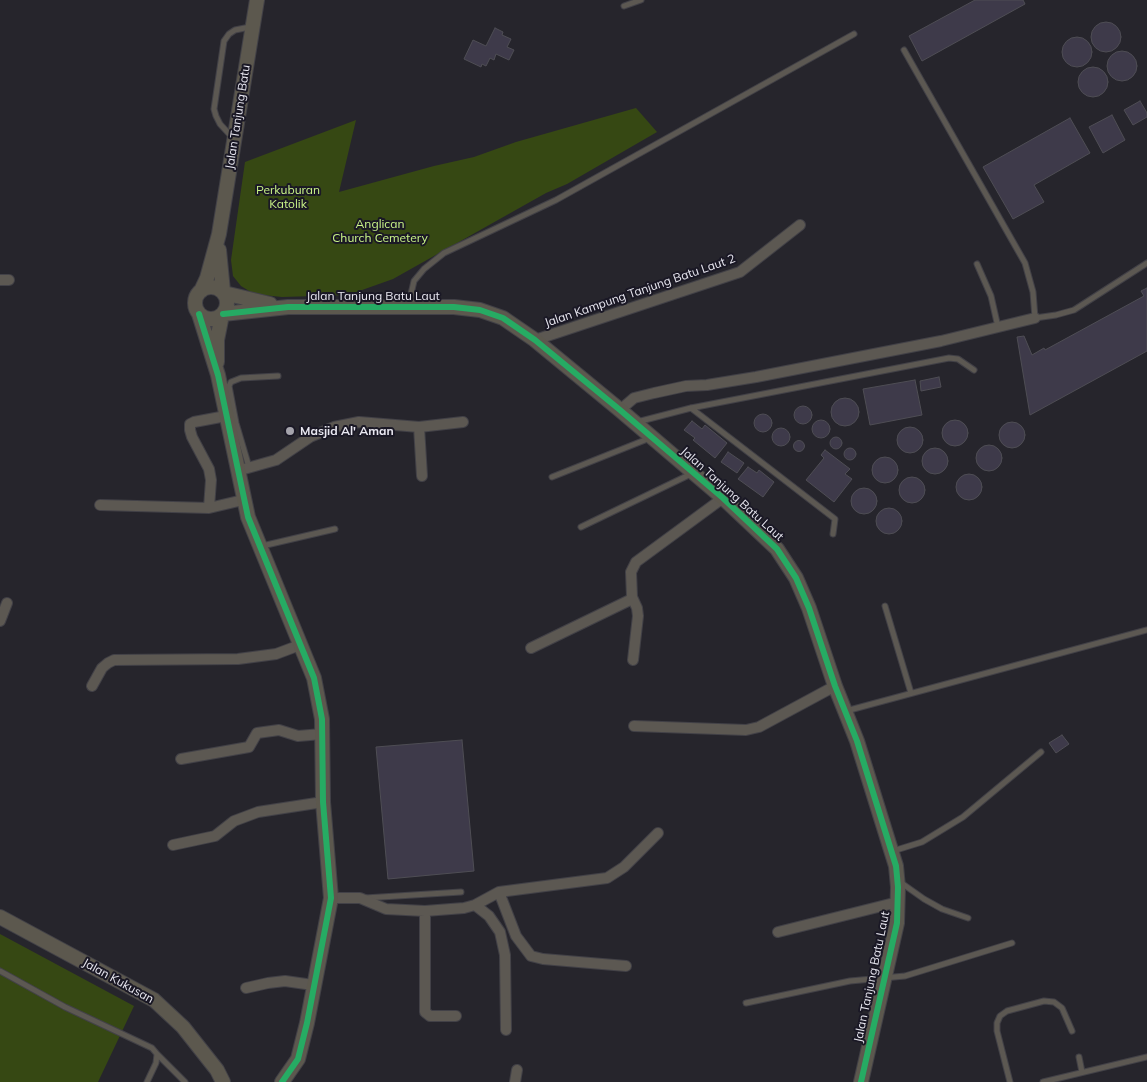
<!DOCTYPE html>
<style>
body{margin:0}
canvas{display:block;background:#26252c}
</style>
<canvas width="1147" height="1082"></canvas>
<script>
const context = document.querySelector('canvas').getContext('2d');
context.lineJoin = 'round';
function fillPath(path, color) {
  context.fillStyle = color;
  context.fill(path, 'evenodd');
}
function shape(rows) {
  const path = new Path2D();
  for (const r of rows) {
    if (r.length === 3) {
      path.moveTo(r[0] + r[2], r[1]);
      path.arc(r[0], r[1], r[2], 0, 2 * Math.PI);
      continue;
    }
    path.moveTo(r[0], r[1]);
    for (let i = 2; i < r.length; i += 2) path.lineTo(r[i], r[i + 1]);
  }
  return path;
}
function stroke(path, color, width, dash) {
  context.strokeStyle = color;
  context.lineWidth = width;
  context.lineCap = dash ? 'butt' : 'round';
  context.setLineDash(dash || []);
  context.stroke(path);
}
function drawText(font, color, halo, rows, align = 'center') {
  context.font = font + ' Mulish,sans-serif';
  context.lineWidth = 4;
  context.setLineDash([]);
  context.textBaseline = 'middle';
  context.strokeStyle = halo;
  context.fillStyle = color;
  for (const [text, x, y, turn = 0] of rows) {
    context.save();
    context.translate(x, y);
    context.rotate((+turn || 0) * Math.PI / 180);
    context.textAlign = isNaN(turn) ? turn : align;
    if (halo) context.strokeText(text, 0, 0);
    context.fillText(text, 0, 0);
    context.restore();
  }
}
fillPath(shape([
 [636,108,657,132,567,184,546,193,393,279,348,295,282,297,254,294,241,286,233,276,231,260,245,162,356,120,339,192,434,166,474,157,516,142],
 [0,934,134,1006,98,1082,0,1082]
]), '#364813');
const building = shape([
 [975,0,1023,0,1025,4,922,61,909,36,975,0],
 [1106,37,15],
 [495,28,503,32,502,35,511,39,507,47,514,50,509,60,496,54,494,60,490,58,486,66,482,64,481,67,464,59,473,40,486,46,495,28],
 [1077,52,15],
 [1122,66,15],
 [1093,82,15],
 [1140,101,1147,113,1147,117,1133,125,1124,110,1140,101],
 [1112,115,1125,140,1103,153,1089,127,1112,115],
 [1070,118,1090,153,1034,185,1044,202,1013,219,983,167,1070,118],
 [1147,288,1147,351,1030,415,1017,337,1024,336,1032,355,1044,348,1045,350,1144,296,1141,291,1147,288],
 [939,377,941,387,921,391,920,381,939,377],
 [915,380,922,415,870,425,863,389,915,380],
 [845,412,14],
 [803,415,9],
 [763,423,9],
 [821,429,9],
 [955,433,13],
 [692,421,702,429,705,425,727,443,715,458,693,440,695,438,684,430,692,421],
 [1012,435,13],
 [910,440,13],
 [781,437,9],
 [836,443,6],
 [799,446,5.5],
 [989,458,13],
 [850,454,6],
 [935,461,13],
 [825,450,850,469,845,474,852,479,834,502,806,480,824,458,821,455,825,450],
 [728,452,744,463,737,473,721,462,728,452],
 [885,470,13],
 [748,467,757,473,759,470,774,482,763,497,738,479,748,467],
 [969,487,13],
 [912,490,13],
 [864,501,13],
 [889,521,13],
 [1062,735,1069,744,1056,753,1049,743,1062,735],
 [462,740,474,871,388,879,376,747,462,740]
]);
fillPath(building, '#3e3a4a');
stroke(building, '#4e4d54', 1);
const lane = shape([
 [624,6,641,0],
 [904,50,1025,263,1033,292,1035,318,1056,315,1074,310,1147,263],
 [232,137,220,124,216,116,214,109,224,41,229,34,235,30,250,27],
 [977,264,991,296,998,327],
 [408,307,414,281,424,269,444,253,556,200,854,34],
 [691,408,835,519,833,534],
 [637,422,691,408,949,358,958,359,974,370],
 [249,467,236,423,229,386,231,382,241,378,278,376],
 [552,477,650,438],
 [581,527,693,473],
 [262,546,335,529],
 [885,606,911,693],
 [846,711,1147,630],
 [893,851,922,842,963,817,1041,752],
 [900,882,924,899,942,909,968,918],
 [365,898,461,892],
 [0,971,65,1007,152,1048,157,1054,156,1063,147,1082],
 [746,1003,850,981,905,976,1012,943],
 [157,1054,185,1082],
 [1079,1057,1082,1072],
 [1010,1082,997,1031,997,1023,1000,1016,1007,1011,1044,1001,1054,1002,1062,1008,1072,1031],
 [1043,1082,1147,1057]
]);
const street = shape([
 [0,280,9,280],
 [535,340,740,272,800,225],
 [620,410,634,398,654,393,686,386,707,385,756,377,941,341,1035,318],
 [419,427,422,476],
 [237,471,276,460,310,437,334,427,359,422,419,427,463,422],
 [100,505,209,508,243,500],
 [209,508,211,480,209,469,192,437,190,430,190,424,194,422,226,416],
 [632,597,637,608,638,616,633,660],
 [0,621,7,603],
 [531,648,630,600,632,597,631,572,636,562,723,498],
 [92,686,102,668,108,663,114,660,238,659,276,654,300,645],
 [634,726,746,730,759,727,835,686],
 [181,759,249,747,257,733,279,730,298,736,322,734],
 [173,845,215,836,234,821,258,812,323,802],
 [499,892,516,936,531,956,543,959,626,966],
 [331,898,360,898,386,909,425,911,464,908,475,905,499,892,607,878,624,867,658,833],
 [475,905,489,916,500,932,505,955,506,1030],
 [425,911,425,1012,430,1016,456,1016],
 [778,932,898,902],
 [246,988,268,983,285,981,313,985],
 [515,1082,517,1070]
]);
const secondary = shape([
 [219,250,223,291],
 [211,303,16],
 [201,291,207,278,219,234,257,0],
 [224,293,270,304],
 [199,314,218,375,248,517,314,678,322,719,323,802,331,898,307,1023,298,1059,282,1082],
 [223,314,288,307,454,307,480,310,503,318,535,340,620,410,723,498,777,549,796,578,809,608,835,686,857,741,896,866,898,887,897,923,861,1082],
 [217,362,217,340,222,315],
 [0,917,154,1000,183,1027,217,1070,223,1082]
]);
stroke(lane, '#424147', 7);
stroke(street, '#424147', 12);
stroke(secondary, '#424147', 16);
stroke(lane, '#5c5852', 5);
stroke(street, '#5c5852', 10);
stroke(secondary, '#5c584e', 14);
stroke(shape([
 [199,314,218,375,248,517,314,678,322,719,323,802,331,898,307,1023,298,1059,282,1082],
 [223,314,288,307,454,307,480,310,503,318,535,340,620,410,723,498,777,549,796,578,809,608,835,686,857,741,896,866,898,887,897,923,861,1082]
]), '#26ab63', 6);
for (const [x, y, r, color] of [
 [290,431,5,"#a5a4ac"]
]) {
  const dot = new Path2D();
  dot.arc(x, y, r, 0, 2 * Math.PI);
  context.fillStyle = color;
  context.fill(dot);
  stroke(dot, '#1a1825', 2);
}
drawText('12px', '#e9e8f1', '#1a1825', [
 ["Jalan Tanjung Batu",238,117,-81],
 ["Jalan Kampung Tanjung Batu Laut 2",640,291,-19],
 ["Jalan Tanjung Batu Laut",373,296],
 ["Jalan Tanjung Batu Laut",732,494,42],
 ["Jalan Tanjung Batu Laut",872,977,-78],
 ["Jalan Kukusan",118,981,29]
]);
drawText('12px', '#caf588', '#1a1825', [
 ["Perkuburan",288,190],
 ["Katolik",288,204],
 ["Anglican",380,224],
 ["Church Cemetery",380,238]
]);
drawText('bold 12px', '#e9e8f1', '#1a1825', [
 ["Masjid Al' Aman",300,431]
], 'left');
</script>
